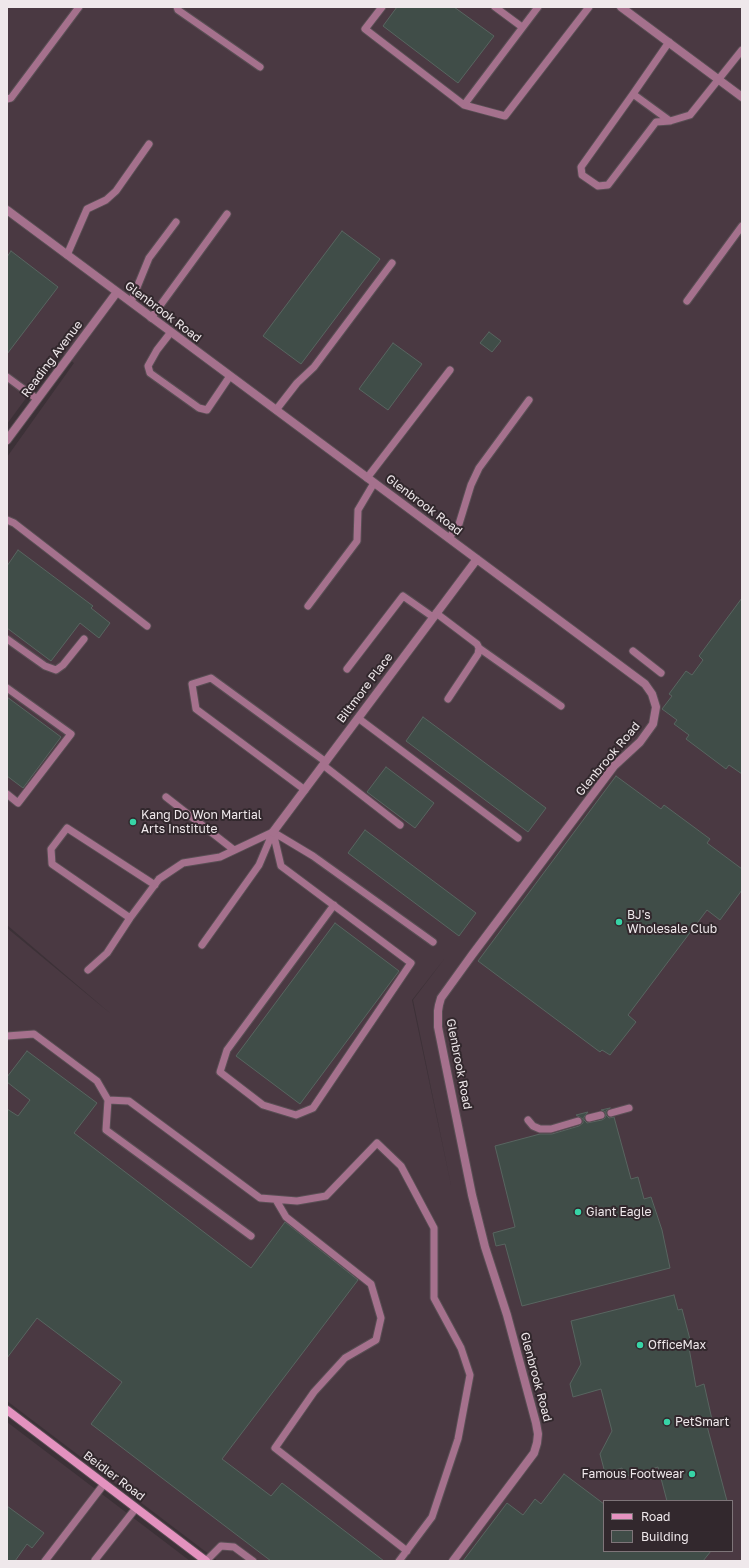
<!DOCTYPE html>
<style>
body{margin:0}
#map{position:relative;width:749px;height:1568px;overflow:hidden;background:#3c3137;font-family:"Golos Text",sans-serif}
canvas{display:block}
.frame{position:absolute;inset:0;border:8px solid #efe8eb;pointer-events:none}
.legend{position:absolute;left:603px;top:1500px;width:130px;height:52px;box-sizing:border-box;background:#32282d;border:1px solid #7e7579;margin:0;padding:5px 7px;list-style:none;font-size:12px;color:#efe8eb}
.legend li{display:flex;align-items:center;gap:8px;height:20px}
.legend b{width:20px;border:1px solid #7e7579}
</style>
<div id="map">
<canvas width="749" height="1568"></canvas>
<div class="frame"></div>
<ul class="legend">
<li><b style="height:5px;background:#e492bf"></b>Road</li>
<li><b style="height:11px;background:#404d48"></b>Building</li>
</ul>
</div>
<script>
const context = document.querySelector('canvas').getContext('2d');
context.lineJoin = 'round';
function fillPath(path, color) {
  context.fillStyle = color;
  context.fill(path, 'evenodd');
}
function shape(rows) {
  const path = new Path2D();
  for (const r of rows) {
    path.moveTo(r[0], r[1]);
    for (let i = 2; i < r.length; i += 2) path.lineTo(r[i], r[i + 1]);
  }
  return path;
}
function stroke(path, color, width, dash) {
  context.strokeStyle = color;
  context.lineWidth = width;
  context.lineCap = dash ? 'butt' : 'round';
  context.setLineDash(dash || []);
  context.stroke(path);
}
function drawText(font, color, halo, rows, align = 'center') {
  context.font = font + ' "Golos Text",sans-serif';
  context.lineWidth = 4;
  context.setLineDash([]);
  context.textBaseline = 'middle';
  context.strokeStyle = halo;
  context.fillStyle = color;
  for (const [text, x, y, turn = 0] of rows) {
    context.save();
    context.translate(x, y);
    context.rotate((+turn || 0) * Math.PI / 180);
    context.textAlign = isNaN(turn) ? turn : align;
    if (halo) context.strokeText(text, 0, 0);
    context.fillText(text, 0, 0);
    context.restore();
  }
}
fillPath(shape([
 [7,7,742,7,742,1561,218,1561,7,1401,7,928,111,1014,7,925,7,457,74,363,60,352,7,424],
 [445,958,413,1000,452,1190,412,1000],
 [604,1501,732,1501,732,1551,604,1551],
 [7,1422,173,1548,190,1561,7,1561]
]), '#4a3942');
const building = shape([
 [397,7,454,7,494,36,458,83,383,26,397,7],
 [342,231,380,259,301,364,263,336,342,231],
 [11,251,58,287,7,354,7,257,11,251],
 [489,332,501,341,492,352,480,343,489,332],
 [393,343,422,364,388,410,359,389,393,343],
 [18,550,93,606,91,608,110,623,99,638,80,623,51,661,7,628,7,566,18,550],
 [742,598,742,774,729,765,726,769,686,739,689,735,674,724,677,720,662,709,672,696,669,694,686,671,692,675,703,660,699,656,742,598],
 [7,697,61,737,23,788,7,776,7,697],
 [423,717,546,808,528,832,406,741,423,717],
 [386,767,434,803,415,828,367,792,386,767],
 [616,776,661,809,664,805,710,839,707,843,742,869,742,890,720,920,707,910,628,1015,636,1022,610,1055,602,1050,600,1052,478,961,616,776],
 [365,830,476,913,459,936,348,853,365,830],
 [335,923,399,971,300,1104,236,1056,335,923],
 [27,1051,97,1103,74,1133,251,1268,285,1222,358,1280,222,1459,271,1496,282,1483,384,1561,271,1561,91,1424,122,1382,37,1318,7,1358,7,1109,18,1116,30,1100,7,1082,7,1077,27,1051],
 [610,1108,606,1111,606,1115,609,1118,614,1117,631,1179,638,1177,644,1199,651,1197,662,1230,670,1268,522,1306,505,1244,496,1246,493,1233,515,1227,495,1146,540,1134,552,1134,579,1126,583,1123,583,1119,576,1115,588,1112,584,1117,584,1120,587,1123,602,1120,605,1118,606,1114,604,1111,601,1110,610,1108],
 [674,1295,678,1310,682,1309,692,1347,689,1348,696,1387,704,1384,713,1424,707,1426,727,1501,667,1501,658,1467,624,1477,622,1468,605,1473,600,1454,612,1431,601,1389,573,1397,570,1384,581,1364,571,1321,674,1295],
 [564,1474,604,1504,604,1551,711,1551,703,1561,463,1561,507,1503,523,1515,535,1499,541,1504,564,1474],
 [7,1506,44,1533,32,1548,27,1544,15,1561,7,1561,7,1506]
]);
fillPath(building, '#404d48');
stroke(building, '#586560', 1);
const lane = shape([
 [177,7,178,10,260,67],
 [382,7,365,29,464,105,538,7],
 [495,7,522,27],
 [669,42,633,94,670,121,690,115,742,50],
 [633,94,581,167,582,175,598,186,608,185,656,122,670,121],
 [7,99,11,98,79,7],
 [464,105,505,116,589,7],
 [67,255,87,209,106,200,116,191,149,144],
 [687,301,742,226],
 [131,302,149,258,176,222],
 [151,318,227,214],
 [171,332,157,350,148,366,150,373,199,408,207,410,230,376],
 [7,377,37,399],
 [276,410,297,383,314,367,392,263],
 [367,478,450,370],
 [7,520,14,523,147,626],
 [449,538,459,524,471,485,479,468,529,400],
 [308,606,357,541,358,510,374,483],
 [436,613,477,644,479,648,478,654,448,699],
 [7,639,45,666,56,670,63,665,84,639],
 [479,648,561,706],
 [633,651,661,673],
 [347,669,403,596,433,617],
 [7,688,71,734,18,803,7,794],
 [358,718,518,838],
 [323,765,400,825],
 [305,790,196,709,192,684,211,678,326,762],
 [166,797,234,850],
 [273,832,281,866,411,963,313,1108,296,1115,263,1105,220,1072,227,1050,334,905],
 [273,832,313,856,433,942],
 [155,885,67,828,51,849,52,864,130,918,159,879,183,863,220,857,273,832],
 [202,945,259,865,273,832],
 [88,970,107,953,130,918],
 [7,1036,34,1034,97,1081,108,1100,106,1130,251,1236],
 [108,1100,129,1101,260,1198,297,1201,326,1196,377,1143,401,1166,434,1228,434,1298,461,1348,470,1375,458,1439,432,1517,399,1561],
 [611,1113,629,1108],
 [589,1118,601,1115],
 [528,1120,533,1126,540,1129,551,1129,578,1121],
 [276,1200,286,1217,371,1284,381,1318,376,1340,345,1358,314,1392,275,1448,407,1551],
 [95,1560,136,1508],
 [45,1561,104,1484],
 [206,1561,221,1546,234,1547,253,1561]
]);
const street = shape([
 [621,7,742,97],
 [7,210,645,684,652,694,656,707,653,724,640,742,614,766,472,955,441,998,439,1005,438,1011,438,1027,472,1195,485,1247,507,1315,536,1423,538,1434,537,1443,534,1453,453,1561],
 [7,440,117,292],
 [273,832,477,559]
]);
const secondary = shape([
 [7,1410,206,1561]
]);
stroke(lane, '#594e54', 9);
stroke(street, '#594e54', 10);
stroke(secondary, '#594e54', 10);
stroke(lane, '#a5718d', 7);
stroke(street, '#a5718d', 8);
stroke(secondary, '#e492bf', 8);
for (const [x, y, r, color] of [
 [133,822,4,"#37d4a6"],
 [619,922,4,"#37d4a6"],
 [578,1212,4,"#37d4a6"],
 [640,1345,4,"#37d4a6"],
 [667,1422,4,"#37d4a6"],
 [692,1474,4,"#37d4a6"]
]) {
  const dot = new Path2D();
  dot.arc(x, y, r, 0, 2 * Math.PI);
  context.fillStyle = color;
  context.fill(dot);
  stroke(dot, '#32282d', 1.5);
}
drawText('12px', '#efe8eb', '#32282d', [
 ["Glenbrook Road",163,312,37],
 ["Reading Avenue",52,359,-53],
 ["Glenbrook Road",424,505,37],
 ["Biltmore Place",365,688,-53],
 ["Glenbrook Road",608,759,-50],
 ["Glenbrook Road",459,1064,79],
 ["Glenbrook Road",536,1377,75],
 ["Beidler Road",114,1476,37]
]);
drawText('12px', '#efe8eb', '#32282d', [
 ["Kang Do Won Martial",141,815],
 ["Arts Institute",141,829],
 ["BJ's",627,915],
 ["Wholesale Club",627,929],
 ["Giant Eagle",586,1212],
 ["OfficeMax",648,1345],
 ["PetSmart",675,1422],
 ["Famous Footwear",684,1474,"right"]
], 'left');
</script>
